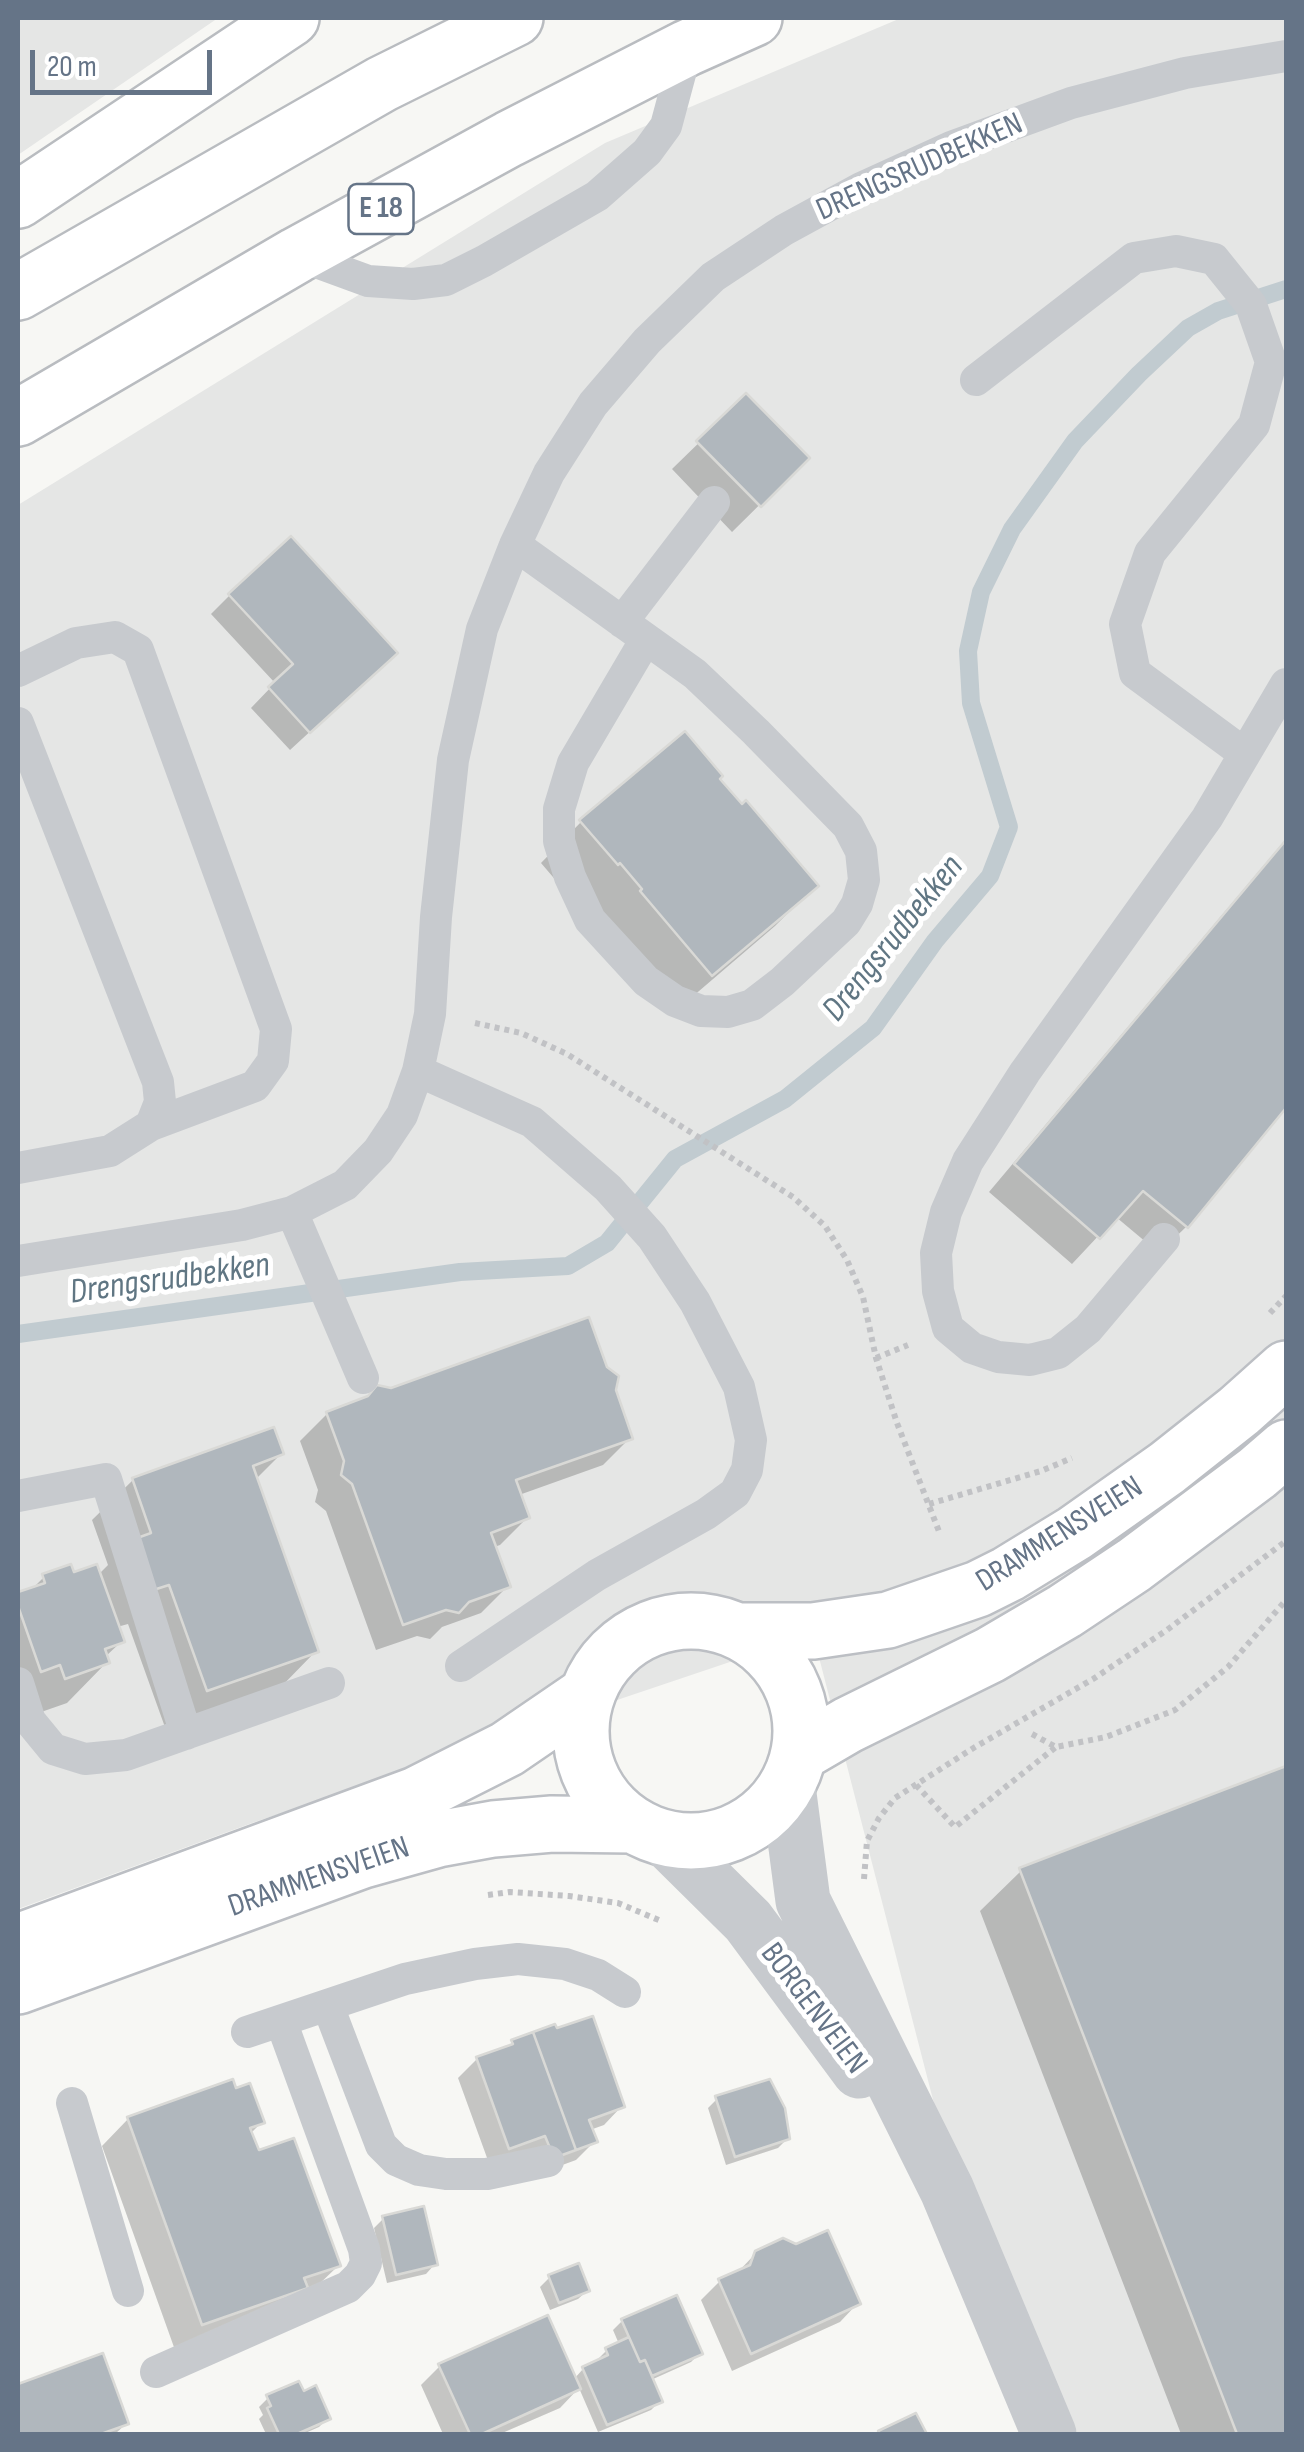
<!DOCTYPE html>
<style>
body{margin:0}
#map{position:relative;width:1304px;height:2452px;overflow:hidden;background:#f7f7f4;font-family:"Sofia Sans Condensed",sans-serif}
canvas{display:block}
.frame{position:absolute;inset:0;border:20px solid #657487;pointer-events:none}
.scale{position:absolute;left:30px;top:50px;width:182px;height:45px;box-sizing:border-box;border:5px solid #657487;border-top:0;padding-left:12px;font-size:30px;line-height:35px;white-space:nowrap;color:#657487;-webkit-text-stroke:8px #fff;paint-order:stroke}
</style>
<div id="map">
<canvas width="1304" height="2452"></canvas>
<div class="frame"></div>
<div class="scale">20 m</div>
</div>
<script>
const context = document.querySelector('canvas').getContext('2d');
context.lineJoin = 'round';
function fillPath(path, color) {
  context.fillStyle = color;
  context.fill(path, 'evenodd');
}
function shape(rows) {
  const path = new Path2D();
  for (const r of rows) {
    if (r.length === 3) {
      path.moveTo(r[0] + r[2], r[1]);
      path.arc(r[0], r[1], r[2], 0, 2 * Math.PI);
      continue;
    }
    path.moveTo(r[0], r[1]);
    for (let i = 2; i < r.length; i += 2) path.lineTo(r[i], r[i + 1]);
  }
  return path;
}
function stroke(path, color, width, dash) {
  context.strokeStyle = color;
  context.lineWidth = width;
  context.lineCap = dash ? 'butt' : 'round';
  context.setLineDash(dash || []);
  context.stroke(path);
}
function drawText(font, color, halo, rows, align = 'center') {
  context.font = font + ' "Sofia Sans Condensed",sans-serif';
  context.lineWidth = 10;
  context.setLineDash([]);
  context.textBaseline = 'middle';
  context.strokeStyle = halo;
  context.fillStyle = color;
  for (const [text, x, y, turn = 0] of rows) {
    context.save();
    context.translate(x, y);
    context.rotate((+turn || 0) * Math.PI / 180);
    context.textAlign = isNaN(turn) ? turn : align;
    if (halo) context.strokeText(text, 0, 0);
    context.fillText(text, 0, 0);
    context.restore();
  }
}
fillPath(shape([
 [18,18,218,18,18,155],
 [901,18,1286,18,1286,2434,1058,2434,956,2189,813,1634,252,1823,18,1909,18,505,605,143]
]), '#e5e6e5');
fillPath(shape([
 [746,397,807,458,732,532,672,469],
 [230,595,376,671,290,750,251,708,275,683,211,614],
 [684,734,717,779,816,885,775,926,671,1015,541,863,581,822],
 [1286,839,1286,1104,1186,1227,1159,1253,1116,1217,1072,1264,989,1192],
 [613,1390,630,1438,603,1465,519,1495,527,1518,500,1545,494,1547,508,1586,481,1613,442,1627,430,1639,417,1636,376,1650,326,1511,315,1502,318,1490,300,1441,327,1414],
 [281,1454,255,1480,316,1651,276,1692,166,1730,128,1624,117,1627,122,1641,105,1657,107,1662,67,1703,24,1718,18,1704,18,1595,30,1591,44,1577,98,1575,108,1565,92,1520,133,1480],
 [1286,1768,1286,2434,1181,2434,980,1911,1021,1871],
 [512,2043,622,2106,604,2125,590,2130,595,2141,576,2160,535,2175,490,2166,458,2078,477,2059,506,2049],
 [717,2099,788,2138,778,2148,726,2165,708,2108],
 [128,2119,262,2122,250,2134,257,2153,338,2266,311,2292,175,2350,102,2146],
 [383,2219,435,2264,426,2274,387,2283,374,2228],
 [756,2253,858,2303,840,2322,732,2371,701,2300,719,2282,737,2273],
 [549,2278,588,2290,578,2299,550,2310,540,2287],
 [622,2321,700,2353,691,2362,651,2380,660,2401,651,2410,598,2432,579,2388,560,2408,500,2434,443,2434,421,2385,440,2366,574,2379,583,2369,598,2362,598,2359,607,2350,619,2344,613,2330],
 [102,2356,127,2423,115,2434,18,2434,18,2387],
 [268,2398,328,2418,319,2427,303,2434,266,2434,259,2419,263,2415,259,2407]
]), '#0003');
stroke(shape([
 [18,1334,460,1272,568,1266,607,1243,675,1159,785,1099,873,1028,935,941,990,876,1009,827,971,703,968,651,981,592,1012,529,1075,441,1139,374,1188,328,1218,311,1286,289]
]), '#c1cbd0', 18);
const building = shape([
 [746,393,810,458,761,507,696,441,746,393],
 [291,536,398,653,310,733,268,687,293,664,228,594,291,536],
 [685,731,723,776,720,779,742,804,746,800,819,886,712,976,640,891,642,889,620,863,618,865,579,820,685,731],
 [1286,840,1286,1108,1188,1228,1143,1191,1100,1239,1014,1164,1286,840],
 [589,1317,607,1367,619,1376,616,1390,633,1439,516,1480,530,1518,491,1533,511,1587,469,1602,459,1613,446,1610,403,1625,352,1484,341,1475,344,1461,326,1412,368,1396,377,1385,391,1388,589,1317],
 [274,1427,284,1454,253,1466,319,1652,207,1691,169,1585,147,1592,129,1541,151,1533,132,1478,274,1427],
 [71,1564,74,1572,97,1564,125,1642,105,1649,110,1663,65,1679,60,1665,41,1672,18,1606,18,1592,45,1583,42,1574,71,1564],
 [1286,1766,1286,2434,1237,2434,1019,1868,1286,1766],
 [593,2016,625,2107,589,2120,598,2142,576,2150,533,2032,555,2024,557,2028,593,2016],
 [533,2032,576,2150,554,2158,545,2136,509,2149,476,2057,513,2044,511,2040,533,2032],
 [233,2079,236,2088,250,2083,265,2123,250,2128,259,2150,294,2138,341,2266,304,2278,308,2288,202,2325,127,2117,233,2079],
 [770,2079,785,2108,790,2139,735,2157,715,2096,770,2079],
 [424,2206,438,2265,396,2275,382,2216,424,2206],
 [828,2230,861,2304,751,2354,718,2279,750,2265,755,2251,783,2238,796,2244,828,2230],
 [579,2263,590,2291,559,2303,548,2275,579,2263],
 [677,2295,703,2354,652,2376,645,2360,640,2362,621,2319,677,2295],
 [548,2315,581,2389,482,2434,470,2434,438,2364,548,2315],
 [629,2337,640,2362,645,2360,663,2402,607,2425,582,2367,608,2355,605,2348,629,2337],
 [103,2353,129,2424,101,2434,18,2434,18,2384,103,2353],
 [299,2381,304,2391,316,2385,331,2419,297,2434,279,2434,267,2408,271,2406,266,2395,299,2381],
 [916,2413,927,2434,880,2434,878,2431,916,2413]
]);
fillPath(building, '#b0b7bd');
stroke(building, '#d9d9d6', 2.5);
const secondary = shape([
 [691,1731,110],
 [741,1631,813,1631,888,1620,978,1589,1008,1574,1075,1533,1167,1468,1239,1411,1286,1369],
 [800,1753,848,1725,990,1655,1065,1611,1134,1565,1257,1473,1286,1448],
 [18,1942,416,1795,507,1749,586,1695],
 [18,1986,363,1860,438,1839,493,1829,552,1824,632,1825]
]);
const motorway = shape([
 [18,200,291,18],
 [18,292,382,84,515,18],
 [18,418,297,255,509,139,687,48,754,18]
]);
stroke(secondary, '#bcbfc4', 60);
stroke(motorway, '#b9bcc0', 60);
stroke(shape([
 [475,1023,521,1033,567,1054,793,1197,825,1226,847,1260,863,1297,876,1358,897,1423,940,1534],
 [1270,1313,1286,1296],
 [876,1358,908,1345],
 [929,1504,1041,1471,1072,1458],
 [1032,1734,1056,1747,1106,1737,1175,1710,1228,1667,1286,1600],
 [916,1785,955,1827,1056,1747],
 [864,1879,867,1841,879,1818,895,1798,975,1747,1093,1679,1167,1630,1286,1541],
 [488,1895,510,1892,569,1896,618,1903,661,1921]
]), '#c1c2c5', 6, [5, 5]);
stroke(shape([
 [297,255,368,281,413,284,446,280,484,261,597,196,647,152,666,126,687,48],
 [976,380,1134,258,1176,251,1214,259,1251,305,1271,362,1254,425,1150,553,1125,624,1135,673,1245,754],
 [515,545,695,674,756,732,848,826,861,851,864,880,857,904,846,922,782,982,752,1005,728,1012,701,1011,675,1001,646,981,590,920,570,877,559,841,559,809,573,763,646,639],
 [622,622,714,502],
 [18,671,76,643,115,637,138,650,276,1029,273,1061,255,1086,151,1125,110,1151,18,1168],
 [18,723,158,1082,160,1102,151,1125],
 [418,1071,532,1122,608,1188,652,1237,695,1302,739,1387,751,1440,747,1470,735,1493,706,1514,597,1575,461,1666],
 [292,1212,363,1378],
 [1164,1239,1088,1329,1058,1353,1030,1360,998,1357,972,1348,948,1328,938,1291,936,1253,946,1212,968,1161,1025,1072,1207,818,1286,684],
 [18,1261,242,1225,292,1212,345,1185,378,1151,402,1115,418,1071,430,1014,436,917,453,760,482,629,515,545,549,473,593,404,647,341,713,277,784,230,861,188,951,147,1071,103,1185,73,1286,56],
 [18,1496,106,1479,186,1734],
 [18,1683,30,1721,53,1749,85,1759,126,1755,329,1683],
 [328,2006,381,2145,396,2160,419,2170,446,2174,487,2174,548,2161],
 [247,2032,405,1979,475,1964,518,1959,565,1964,598,1975,625,1992],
 [72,2103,128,2291],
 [156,2372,348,2287,360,2275,366,2263,364,2249,281,2021]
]), '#c7cace', 32);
stroke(shape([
 [788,1786,803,1901,947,2190,1049,2434],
 [665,1839,748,1921,859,2071]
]), '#c7cace', 55);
stroke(secondary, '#fff', 55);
stroke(motorway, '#fff', 55);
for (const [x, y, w] of [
 [381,209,65]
]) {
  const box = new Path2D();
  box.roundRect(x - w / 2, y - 25, w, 50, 8);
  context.fillStyle = '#fff';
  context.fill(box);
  stroke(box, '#657487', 2.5);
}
drawText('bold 30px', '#657487', null, [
 ["E 18",381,209]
]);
drawText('32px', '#657487', '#fff', [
 ["DRENGSRUDBEKKEN",920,168,-24],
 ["DRAMMENSVEIEN",1060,1535,-32],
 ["DRAMMENSVEIEN",319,1878,-19],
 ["BORGENVEIEN",813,2009,53]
]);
drawText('italic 35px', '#607683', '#fff', [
 ["Drengsrudbekken",894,939,-51],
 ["Drengsrudbekken",170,1280,-8]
]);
</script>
